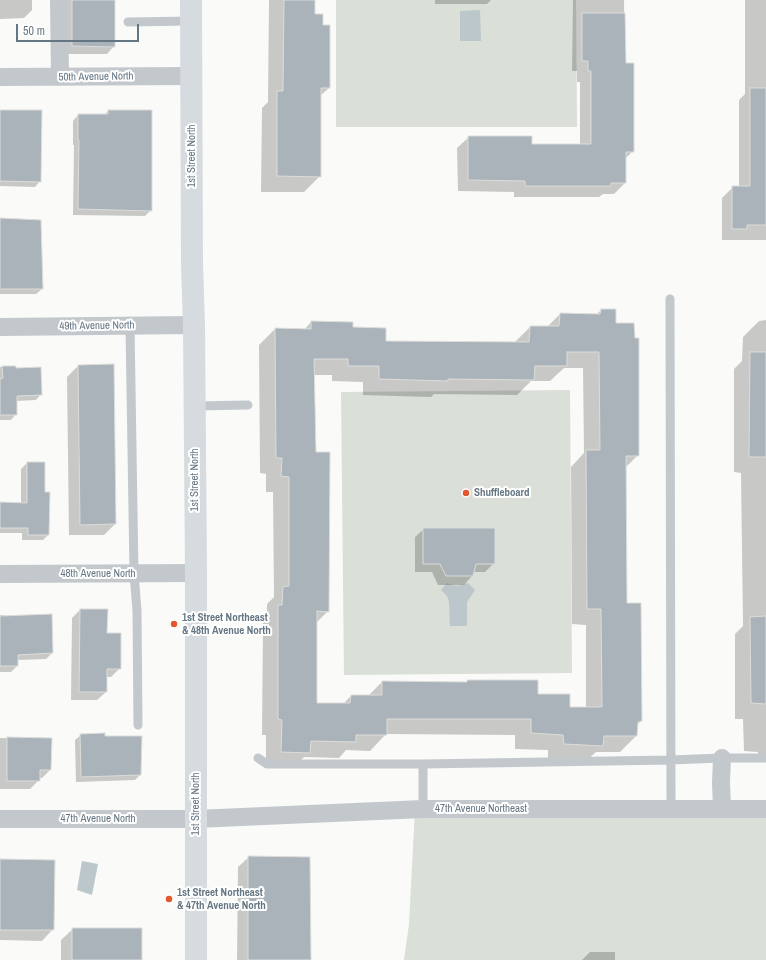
<!DOCTYPE html>
<style>
body{margin:0}
#map{position:relative;width:766px;height:960px;overflow:hidden;background:#fafaf8;font-family:"Archivo Narrow",sans-serif}
canvas{display:block}
.scale{position:absolute;left:16px;top:24px;width:123px;height:18px;box-sizing:border-box;border:2px solid #657683;border-top:0;padding-left:5px;font-size:12px;line-height:14px;white-space:nowrap;color:#657683;-webkit-text-stroke:3px #fff;paint-order:stroke}
</style>
<div id="map">
<canvas width="766" height="960"></canvas>
<div class="scale">50 m</div>
</div>
<script>
const context = document.querySelector('canvas').getContext('2d');
context.lineJoin = 'round';
function fillPath(path, color) {
  context.fillStyle = color;
  context.fill(path, 'evenodd');
}
function shape(rows) {
  const path = new Path2D();
  for (const r of rows) {
    path.moveTo(r[0], r[1]);
    for (let i = 2; i < r.length; i += 2) path.lineTo(r[i], r[i + 1]);
  }
  return path;
}
function stroke(path, color, width, dash) {
  context.strokeStyle = color;
  context.lineWidth = width;
  context.lineCap = dash ? 'butt' : 'round';
  context.setLineDash(dash || []);
  context.stroke(path);
}
function drawText(font, color, halo, rows, align = 'center') {
  context.font = font + ' "Archivo Narrow",sans-serif';
  context.lineWidth = 4;
  context.setLineDash([]);
  context.textBaseline = 'middle';
  context.strokeStyle = halo;
  context.fillStyle = color;
  for (const [text, x, y, turn = 0] of rows) {
    context.save();
    context.translate(x, y);
    context.rotate((+turn || 0) * Math.PI / 180);
    context.textAlign = isNaN(turn) ? turn : align;
    if (halo) context.strokeText(text, 0, 0);
    context.fillText(text, 0, 0);
    context.restore();
  }
}
fillPath(shape([
 [336,0,576,0,577,127,336,127],
 [570,390,572,673,344,675,341,392],
 [415,809,766,809,766,960,404,960,409,924]
]), '#dadfd7');
fillPath(shape([
 [480,10,481,41,460,41,460,11],
 [447,583,451,585,458,586,468,583,475,590,467,602,467,626,450,626,449,602,447,596,441,590],
 [82,861,98,864,92,895,77,890]
]), '#bbc7cb');
fillPath(shape([
 [0,0,32,0,32,10,24,18,0,19],
 [65,0,114,0,114,46,107,54,65,54],
 [269,0,314,0,314,15,322,26,329,88,320,96,320,176,304,192,261,192,262,108,268,102],
 [435,0,491,0,487,4,435,4],
 [573,0,624,0,625,64,633,151,625,159,625,183,614,194,603,194,599,197,514,197,514,192,458,191,457,148,469,137,531,145,580,145,580,82,577,82,577,71,572,71],
 [745,0,766,0,766,240,722,240,722,198,733,187,739,187,739,100,745,94],
 [0,111,40,181,35,187,0,186],
 [108,111,151,210,145,216,73,215,74,145,73,145,73,121,78,115,104,115],
 [0,220,42,289,36,294,0,294],
 [601,310,615,324,638,455,625,468,626,604,641,721,636,726,636,736,620,752,596,752,586,761,548,760,548,750,515,749,515,735,386,734,370,751,346,750,339,758,304,757,293,768,266,767,266,735,262,735,263,622,267,618,267,604,274,597,273,492,266,492,266,474,260,473,259,345,275,329,304,330,311,322,352,328,385,342,515,342,530,327,547,327,560,314,596,315],
 [564,368,583,368,584,453,571,467,572,624,586,625,586,708,569,708,537,695,467,681,465,683,382,682,368,696,351,696,343,704,316,704,316,623,328,611,315,453,314,375,332,375,332,381,363,382,363,395,431,397,434,394,517,395,531,381,550,381],
 [766,320,766,755,758,755,758,752,744,751,743,719,735,719,735,634,743,626,741,473,734,472,734,369,742,361,743,337,759,321],
 [78,366,115,524,104,535,69,535,67,377],
 [0,367,15,367,15,369,41,394,36,400,16,401,16,414,11,420,0,420],
 [27,463,44,463,44,493,48,535,43,540,22,540,22,533,0,533,0,503,21,504,21,469],
 [424,529,494,563,485,572,473,572,472,576,464,585,438,585,432,572,415,572,415,537],
 [80,610,106,634,120,668,111,677,106,677,106,692,97,700,71,700,72,618],
 [0,615,4,615,4,617,52,653,46,659,17,660,17,666,11,672,0,672],
 [81,735,140,775,135,780,76,782,75,740],
 [0,738,51,739,50,770,42,778,39,778,39,780,30,789,0,789],
 [249,857,310,960,237,960,238,867],
 [0,860,53,929,42,941,0,940],
 [73,929,141,960,61,960,61,940],
 [590,952,615,952,615,960,582,960]
]), '#0003');
const building = shape([
 [72,0,115,0,115,47,72,46,72,0],
 [284,0,315,0,315,14,323,14,323,25,330,25,330,88,321,88,321,177,277,176,277,91,283,91,284,0],
 [582,13,625,13,626,63,634,63,634,152,626,152,626,183,611,183,611,186,525,186,525,181,468,180,468,136,532,136,532,144,591,144,591,71,588,71,588,61,582,61,582,13],
 [750,88,766,88,766,225,747,225,747,229,732,229,732,186,750,186,750,88],
 [0,110,42,110,41,182,0,181,0,110],
 [108,110,152,110,152,211,78,209,79,140,78,140,78,114,108,114,108,110],
 [0,218,41,220,43,289,0,289,0,218],
 [601,309,616,309,616,323,634,323,635,338,639,338,639,456,626,456,627,603,641,603,642,721,638,722,637,736,604,736,603,746,564,744,563,735,531,733,531,719,387,719,387,735,356,735,356,742,311,741,310,753,281,752,282,720,278,719,278,605,282,605,283,587,289,586,289,477,281,476,282,458,276,458,275,328,311,329,311,321,353,322,353,327,386,328,386,341,529,342,530,326,559,326,560,313,600,314,601,309],
 [567,352,599,352,600,450,586,450,587,609,601,609,602,707,570,707,570,694,538,694,538,680,467,680,467,682,382,681,382,695,351,695,350,703,317,703,317,611,329,612,330,452,316,452,314,359,348,359,348,366,379,366,379,379,448,381,448,379,534,380,535,366,567,366,567,352],
 [750,352,766,352,766,457,749,457,750,352],
 [114,364,116,524,80,525,78,365,114,364],
 [2,366,16,366,16,368,41,367,42,395,17,396,17,415,0,415,0,379,3,378,2,366],
 [27,462,45,462,45,492,50,492,49,535,28,535,28,528,0,528,0,502,27,503,27,462],
 [423,528,495,528,495,564,476,564,473,576,446,576,440,564,423,564,423,528],
 [80,609,108,609,107,633,121,633,121,669,107,669,107,692,79,692,80,609],
 [52,614,53,653,18,655,18,666,0,666,0,616,52,614],
 [766,616,766,704,751,703,750,617,766,616],
 [105,733,105,736,142,736,141,775,81,777,80,734,105,733],
 [7,737,52,738,51,770,40,770,40,781,7,781,7,737],
 [248,856,310,857,311,960,248,960,248,856],
 [0,859,55,860,54,930,0,930,0,859],
 [72,928,142,928,142,960,72,960,72,928]
]);
fillPath(building, '#aab3b9');
stroke(building, '#dcdcda', 1);
stroke(shape([
 [128,22,192,21],
 [670,299,671,809],
 [130,326,134,573,137,611,138,725],
 [195,406,248,405],
 [258,758,267,764,423,764,670,760,722,758,766,758],
 [423,764,423,809]
]), '#c3c8cc', 9);
stroke(shape([
 [59,0,60,77],
 [0,77,192,76],
 [0,327,194,325],
 [0,574,196,573],
 [722,809,721,782,722,758],
 [0,819,196,819,423,809,766,809]
]), '#c3c8cc', 18);
stroke(shape([
 [191,0,192,264,194,325,196,573,196,960]
]), '#d6dbdf', 22);
for (const [x, y, r, color] of [
 [466,493,4,"#e4572e"],
 [174,624,4,"#e4572e"],
 [169,899,4,"#e4572e"]
]) {
  const dot = new Path2D();
  dot.arc(x, y, r, 0, 2 * Math.PI);
  context.fillStyle = color;
  context.fill(dot);
  stroke(dot, '#fff', 1.5);
}
drawText('11px', '#657683', '#fff', [
 ["50th Avenue North",96,77,-1],
 ["1st Street North",192,156,-90],
 ["49th Avenue North",97,326,-1],
 ["1st Street North",195,480,-90],
 ["48th Avenue North",98,574],
 ["1st Street North",196,804,-90],
 ["47th Avenue Northeast",481,809],
 ["47th Avenue North",98,819]
]);
drawText('bold 11px', '#657683', '#fff', [
 ["Shuffleboard",474,493],
 ["1st Street Northeast",182,618],
 ["& 48th Avenue North",182,631],
 ["1st Street Northeast",177,893],
 ["& 47th Avenue North",177,906]
], 'left');
</script>
